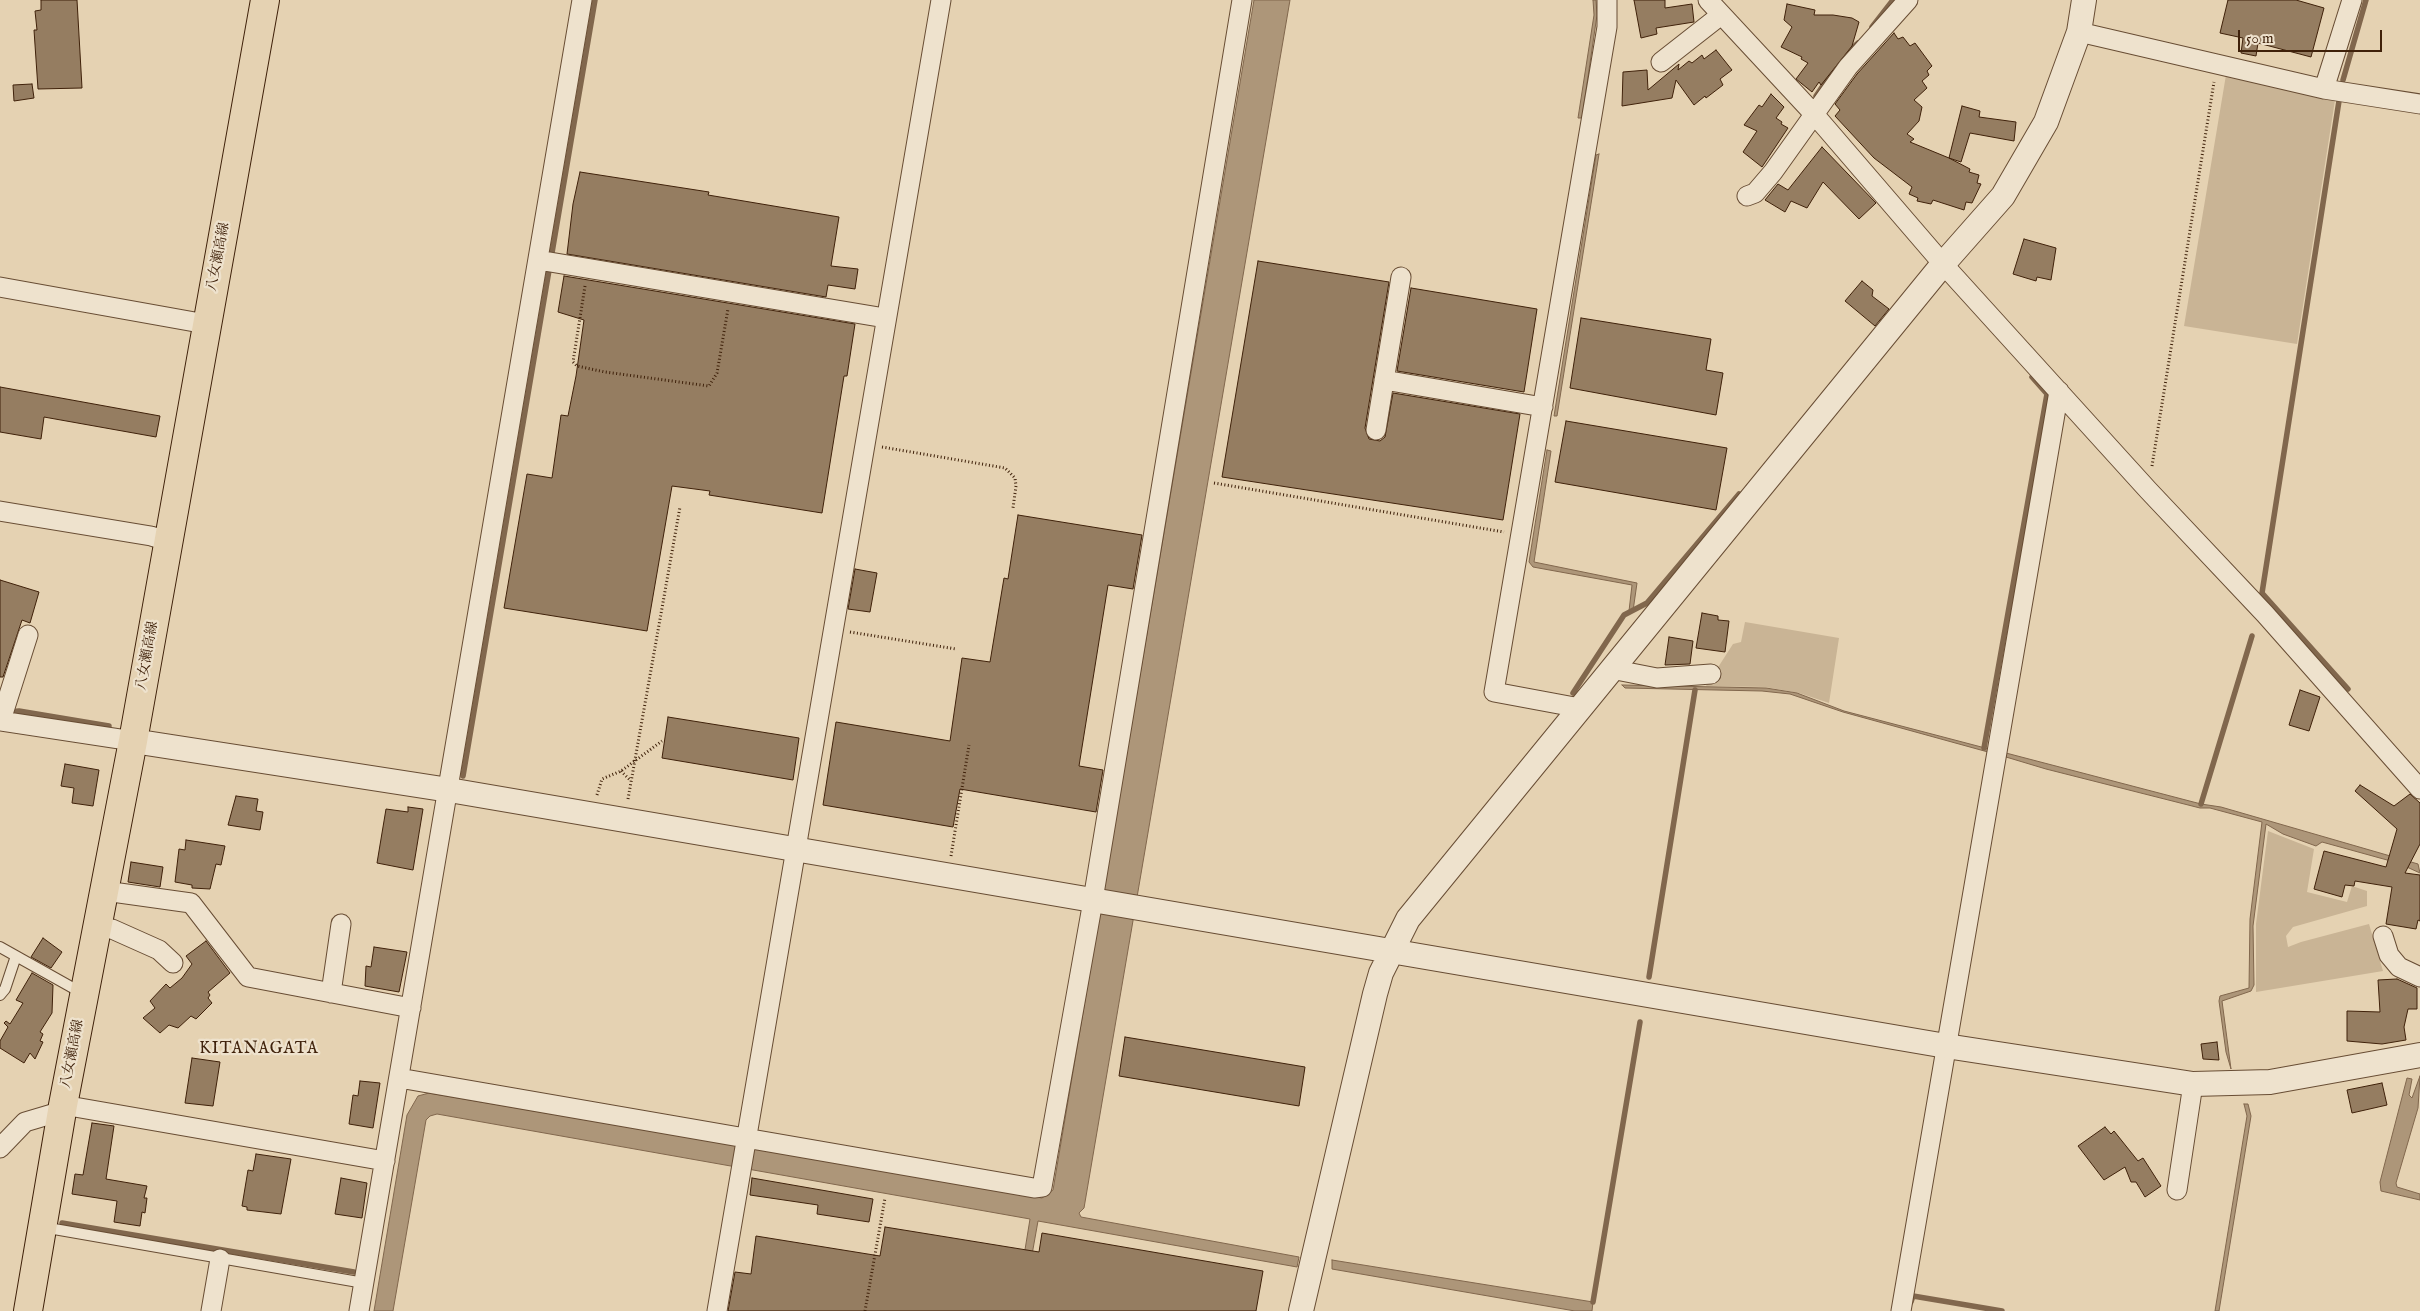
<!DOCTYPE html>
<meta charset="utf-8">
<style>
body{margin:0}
#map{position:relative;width:2420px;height:1311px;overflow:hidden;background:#e5d2b2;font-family:"IM FELL English",serif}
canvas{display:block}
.scale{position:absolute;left:2238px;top:30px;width:144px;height:22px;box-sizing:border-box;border:2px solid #3f210a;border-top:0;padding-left:6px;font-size:15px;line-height:18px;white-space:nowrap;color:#3f210a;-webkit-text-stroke:4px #eee2cd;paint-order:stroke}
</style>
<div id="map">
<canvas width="2420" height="1311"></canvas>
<div class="scale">50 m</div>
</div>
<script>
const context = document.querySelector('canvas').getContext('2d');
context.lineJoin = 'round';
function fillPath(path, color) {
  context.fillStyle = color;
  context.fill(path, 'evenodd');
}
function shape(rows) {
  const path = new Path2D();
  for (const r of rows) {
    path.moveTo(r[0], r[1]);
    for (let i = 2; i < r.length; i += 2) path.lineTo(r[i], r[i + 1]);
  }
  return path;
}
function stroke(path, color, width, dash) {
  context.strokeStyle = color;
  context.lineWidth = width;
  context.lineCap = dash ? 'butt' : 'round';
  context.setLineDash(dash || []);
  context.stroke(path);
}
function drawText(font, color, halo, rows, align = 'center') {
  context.font = font + ' "IM FELL English","Noto Serif JP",serif';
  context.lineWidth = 4.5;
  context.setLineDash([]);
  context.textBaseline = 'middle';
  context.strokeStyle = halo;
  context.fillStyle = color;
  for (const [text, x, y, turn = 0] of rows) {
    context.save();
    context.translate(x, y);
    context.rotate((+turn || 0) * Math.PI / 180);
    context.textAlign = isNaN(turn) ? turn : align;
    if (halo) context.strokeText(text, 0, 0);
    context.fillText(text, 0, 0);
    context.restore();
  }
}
fillPath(shape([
 [2226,75,2335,100,2297,344,2184,326],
 [1745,622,1839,638,1829,703,1799,693,1765,687,1706,686,1733,644,1741,642],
 [2268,831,2314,849,2307,892,2347,902,2352,886,2367,891,2367,906,2293,927,2286,936,2288,947,2301,942,2369,924,2383,971,2256,992,2256,924]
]), '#c9b495');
const water = shape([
 [1254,0,1290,0,1084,1208,1079,1213,1081,1217,1299,1257,1297,1267,1038,1221,1022,1311,1015,1311,1030,1219,437,1114,430,1116,426,1120,393,1311,374,1311,407,1115,418,1096,429,1093,1042,1198,1053,1190,1254,0],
 [1593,0,1596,0,1597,15,1582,118,1578,118,1594,15,1593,0],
 [1599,154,1557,416,1554,416,1596,155,1599,154],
 [1547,450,1551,451,1534,562,1637,583,1633,611,1629,611,1632,585,1533,567,1529,562,1547,450],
 [1622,685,1766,688,1797,693,1844,711,1989,749,1988,752,1843,712,1790,694,1762,691,1625,688,1622,685],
 [2006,753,2201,804,2221,807,2418,864,2420,873,2398,863,2322,842,2316,846,2283,834,2266,824,2253,926,2254,985,2251,991,2222,1001,2231,1069,2226,1052,2219,1001,2220,996,2249,988,2250,919,2262,822,2210,808,2200,808,2046,769,2006,757,2006,753],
 [2420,1076,2418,1108,2396,1183,2397,1187,2420,1194,2420,1200,2381,1191,2380,1182,2407,1078,2412,1079,2409,1095,2412,1098,2420,1076],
 [2244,1104,2248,1104,2251,1116,2219,1311,2215,1311,2247,1116,2244,1104],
 [1332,1260,1593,1302,1592,1311,1575,1311,1332,1269,1332,1260]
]);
fillPath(water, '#ad9679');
stroke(water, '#81674d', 1);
stroke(shape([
 [1872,27,1893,0],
 [2343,80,2366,0],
 [1816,96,1843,56,1858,43],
 [2339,101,2262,593,2348,689],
 [1573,693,1624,615,1647,603,1739,494],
 [7,712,19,711,109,726],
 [1984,748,2047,394,2032,377],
 [463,776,595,0],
 [2201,804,2252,636],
 [1649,977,1695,690],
 [62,1223,354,1272],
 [1593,1302,1640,1022],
 [1911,1302,1913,1296,2002,1311]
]), '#81674d', 5.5);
const building = shape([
 [41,0,77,0,82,88,38,89,34,30,37,30,35,11,41,10,41,0],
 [1634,0,1665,0,1665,8,1692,4,1694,22,1656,28,1657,34,1641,38,1634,0],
 [2228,0,2296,0,2324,8,2311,57,2258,43,2256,56,2241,53,2243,38,2220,33,2228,0],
 [1787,4,1815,10,1814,15,1833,15,1852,18,1859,22,1852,46,1821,85,1819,82,1812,92,1796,79,1808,63,1801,59,1802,57,1781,47,1792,27,1784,20,1787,4],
 [1894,33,1898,39,1903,37,1910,46,1915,43,1932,66,1927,71,1929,75,1922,81,1927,88,1914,100,1922,107,1919,121,1907,134,1914,139,1910,142,1949,158,1970,169,1969,172,1979,175,1977,183,1981,184,1972,203,1966,202,1964,210,1933,200,1931,204,1917,201,1918,198,1909,194,1912,187,1874,158,1835,116,1840,110,1835,104,1857,74,1894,33],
 [1716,50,1732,70,1720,79,1723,85,1706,98,1705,96,1694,105,1676,80,1672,98,1622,106,1623,72,1647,70,1648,90,1679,64,1678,70,1689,61,1692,63,1702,55,1704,59,1716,50],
 [32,84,34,98,14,101,13,85,32,84],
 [1771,94,1784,107,1776,118,1782,122,1781,124,1788,128,1762,167,1743,152,1757,131,1744,125,1759,105,1762,107,1771,94],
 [1962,106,1980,111,1979,117,2016,122,2014,141,1970,133,1961,162,1949,158,1962,106],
 [1822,147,1876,203,1859,219,1823,182,1807,208,1791,201,1785,212,1765,200,1778,184,1788,190,1822,147],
 [580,172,709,192,708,195,839,217,831,266,858,269,855,289,828,285,826,297,567,254,573,204,580,172],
 [2024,239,2056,248,2051,280,2037,277,2036,281,2013,274,2024,239],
 [1258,261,1389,282,1365,428,1369,439,1380,441,1385,437,1393,393,1520,414,1503,520,1222,477,1258,261],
 [564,276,855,324,847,376,844,376,822,513,709,495,710,491,672,486,647,631,504,608,527,474,552,478,561,415,568,416,576,376,584,320,558,312,564,276],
 [1862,281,1873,290,1872,296,1889,309,1875,326,1845,301,1862,281],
 [1411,288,1537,309,1524,392,1397,371,1411,288],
 [1581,318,1711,339,1706,370,1723,373,1716,415,1570,388,1581,318],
 [0,387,160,416,156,437,44,417,41,439,0,432,0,387],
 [1566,421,1727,448,1716,510,1555,482,1566,421],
 [1018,515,1142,535,1133,589,1108,585,1079,766,1103,770,1096,812,960,789,953,827,823,805,836,722,950,741,962,658,990,662,1004,578,1008,579,1018,515],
 [855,569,877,573,870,612,848,609,855,569],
 [0,580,39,592,30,623,22,620,3,677,0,677,0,580],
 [1702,613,1718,616,1718,620,1729,621,1725,652,1696,648,1702,613],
 [1669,637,1693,641,1690,664,1665,665,1669,637],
 [2300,690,2320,697,2309,731,2289,725,2300,690],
 [668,717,799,738,793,780,662,758,668,717],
 [65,764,99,770,93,806,72,803,74,788,61,786,65,764],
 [2360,785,2394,806,2410,794,2420,803,2420,844,2405,873,2420,875,2420,921,2418,920,2416,929,2386,924,2392,887,2355,881,2354,886,2345,885,2342,897,2314,889,2324,851,2386,867,2397,829,2355,791,2360,785],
 [236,796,258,799,256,811,263,812,260,830,228,825,236,796],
 [408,807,423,809,413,870,377,863,386,809,408,812,408,807],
 [186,840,225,846,221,865,216,864,210,889,192,888,192,885,175,882,179,849,185,850,186,840],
 [131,862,163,867,160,887,128,882,131,862],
 [43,938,62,952,51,968,31,957,43,938],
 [206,941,230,973,208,992,210,995,208,998,212,1003,196,1019,191,1016,178,1028,169,1025,160,1033,143,1018,155,1008,150,1001,166,984,170,988,182,978,192,964,186,956,206,941],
 [374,947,407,952,399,992,365,986,366,966,371,967,374,947],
 [32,973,53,985,52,1013,40,1032,43,1034,40,1041,43,1042,35,1059,30,1053,24,1063,0,1048,0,1041,8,1027,4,1023,6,1021,10,1024,23,1003,16,1000,32,973],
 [2397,979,2417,988,2417,1009,2408,1009,2404,1027,2406,1040,2382,1044,2347,1041,2347,1011,2380,1012,2378,980,2397,979],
 [1125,1037,1305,1067,1299,1106,1119,1076,1125,1037],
 [2217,1042,2219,1060,2203,1059,2201,1044,2217,1042],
 [192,1058,220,1062,213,1106,185,1103,192,1058],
 [360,1081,380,1083,373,1128,349,1124,353,1095,358,1096,360,1081],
 [2382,1083,2387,1105,2352,1113,2347,1090,2382,1083],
 [92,1123,114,1126,106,1179,147,1186,144,1198,147,1198,145,1213,142,1212,140,1226,114,1222,117,1201,72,1194,75,1174,83,1175,92,1123],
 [2105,1127,2111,1134,2114,1131,2138,1161,2143,1158,2161,1186,2145,1197,2136,1182,2131,1182,2125,1167,2104,1180,2078,1146,2105,1127],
 [256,1154,291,1159,281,1214,247,1210,247,1207,242,1206,248,1170,253,1171,256,1154],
 [341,1178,367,1183,362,1218,335,1214,341,1178],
 [752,1178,873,1199,869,1222,817,1214,818,1205,750,1195,752,1178],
 [885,1227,1039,1252,1042,1233,1263,1271,1256,1311,728,1311,735,1272,751,1274,756,1236,880,1256,885,1227]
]);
fillPath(building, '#957d61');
stroke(building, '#3f210a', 1);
const service = shape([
 [0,947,82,993],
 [0,995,5,989,16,956],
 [54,1229,364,1283]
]);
const minor = shape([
 [1708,0,1814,114,1943,264,2148,490,2265,614,2420,789],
 [2079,32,2324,89,2420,104],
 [1661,62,1721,15],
 [2324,89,2352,0],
 [1747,196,1755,193,1773,172,1848,67,1908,0],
 [538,260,885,318],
 [0,287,206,324],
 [1384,380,1543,407],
 [1376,430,1401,277],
 [0,511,151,536,167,541],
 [1611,669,1657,678,1711,674],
 [1580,708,1494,692,1607,27,1607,0],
 [1,720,28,635],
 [0,721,133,741],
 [105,891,191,903,248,977,411,1008],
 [112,929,159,950,173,963],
 [2383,936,2389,955,2399,967,2420,977],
 [331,993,341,924],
 [399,1078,1034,1188,1042,1187,1091,912,1242,0],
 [63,1105,385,1161],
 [0,1148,25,1122,62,1111],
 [2177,1190,2193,1084],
 [211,1311,220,1259],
 [359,1311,582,0],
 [717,1311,941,0],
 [1901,1311,2059,391]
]);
const tertiary = shape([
 [133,741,449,790,1946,1046,2193,1084,2270,1082,2420,1055],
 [1301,1311,1375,994,1381,973,1408,919,1943,264,2003,196,2046,122,2079,32,2084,0]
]);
const primary = shape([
 [28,1311,63,1105,133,741,265,0]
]);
stroke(service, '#684d34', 12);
stroke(minor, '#684d34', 21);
stroke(tertiary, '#684d34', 26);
stroke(primary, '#3f210a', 30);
stroke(shape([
 [585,286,573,362,577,366,605,372,709,386,717,373,728,309],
 [882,447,1005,468,1015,478,1016,486,1013,508],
 [2152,466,2214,82],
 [1214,483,1504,532],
 [850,632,956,649],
 [621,771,631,781],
 [597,795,602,779,621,771,662,741],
 [628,799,680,507],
 [951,856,969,745],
 [865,1311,885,1198]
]), '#3f210a', 3, [1, 2.5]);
stroke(service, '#eee2cd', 10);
stroke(minor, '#eee2cd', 19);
stroke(tertiary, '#eee2cd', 24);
stroke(primary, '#e5d2b2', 28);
drawText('14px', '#3f210a', '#eee2cd', [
 ["八女瀬高線",219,257,-79],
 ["八女瀬高線",148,656,-80],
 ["八女瀬高線",73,1054,-79]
]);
context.letterSpacing = '1px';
drawText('16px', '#3f210a', '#eee2cd', [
 ["KITANAGATA",259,1050]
]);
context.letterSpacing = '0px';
</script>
